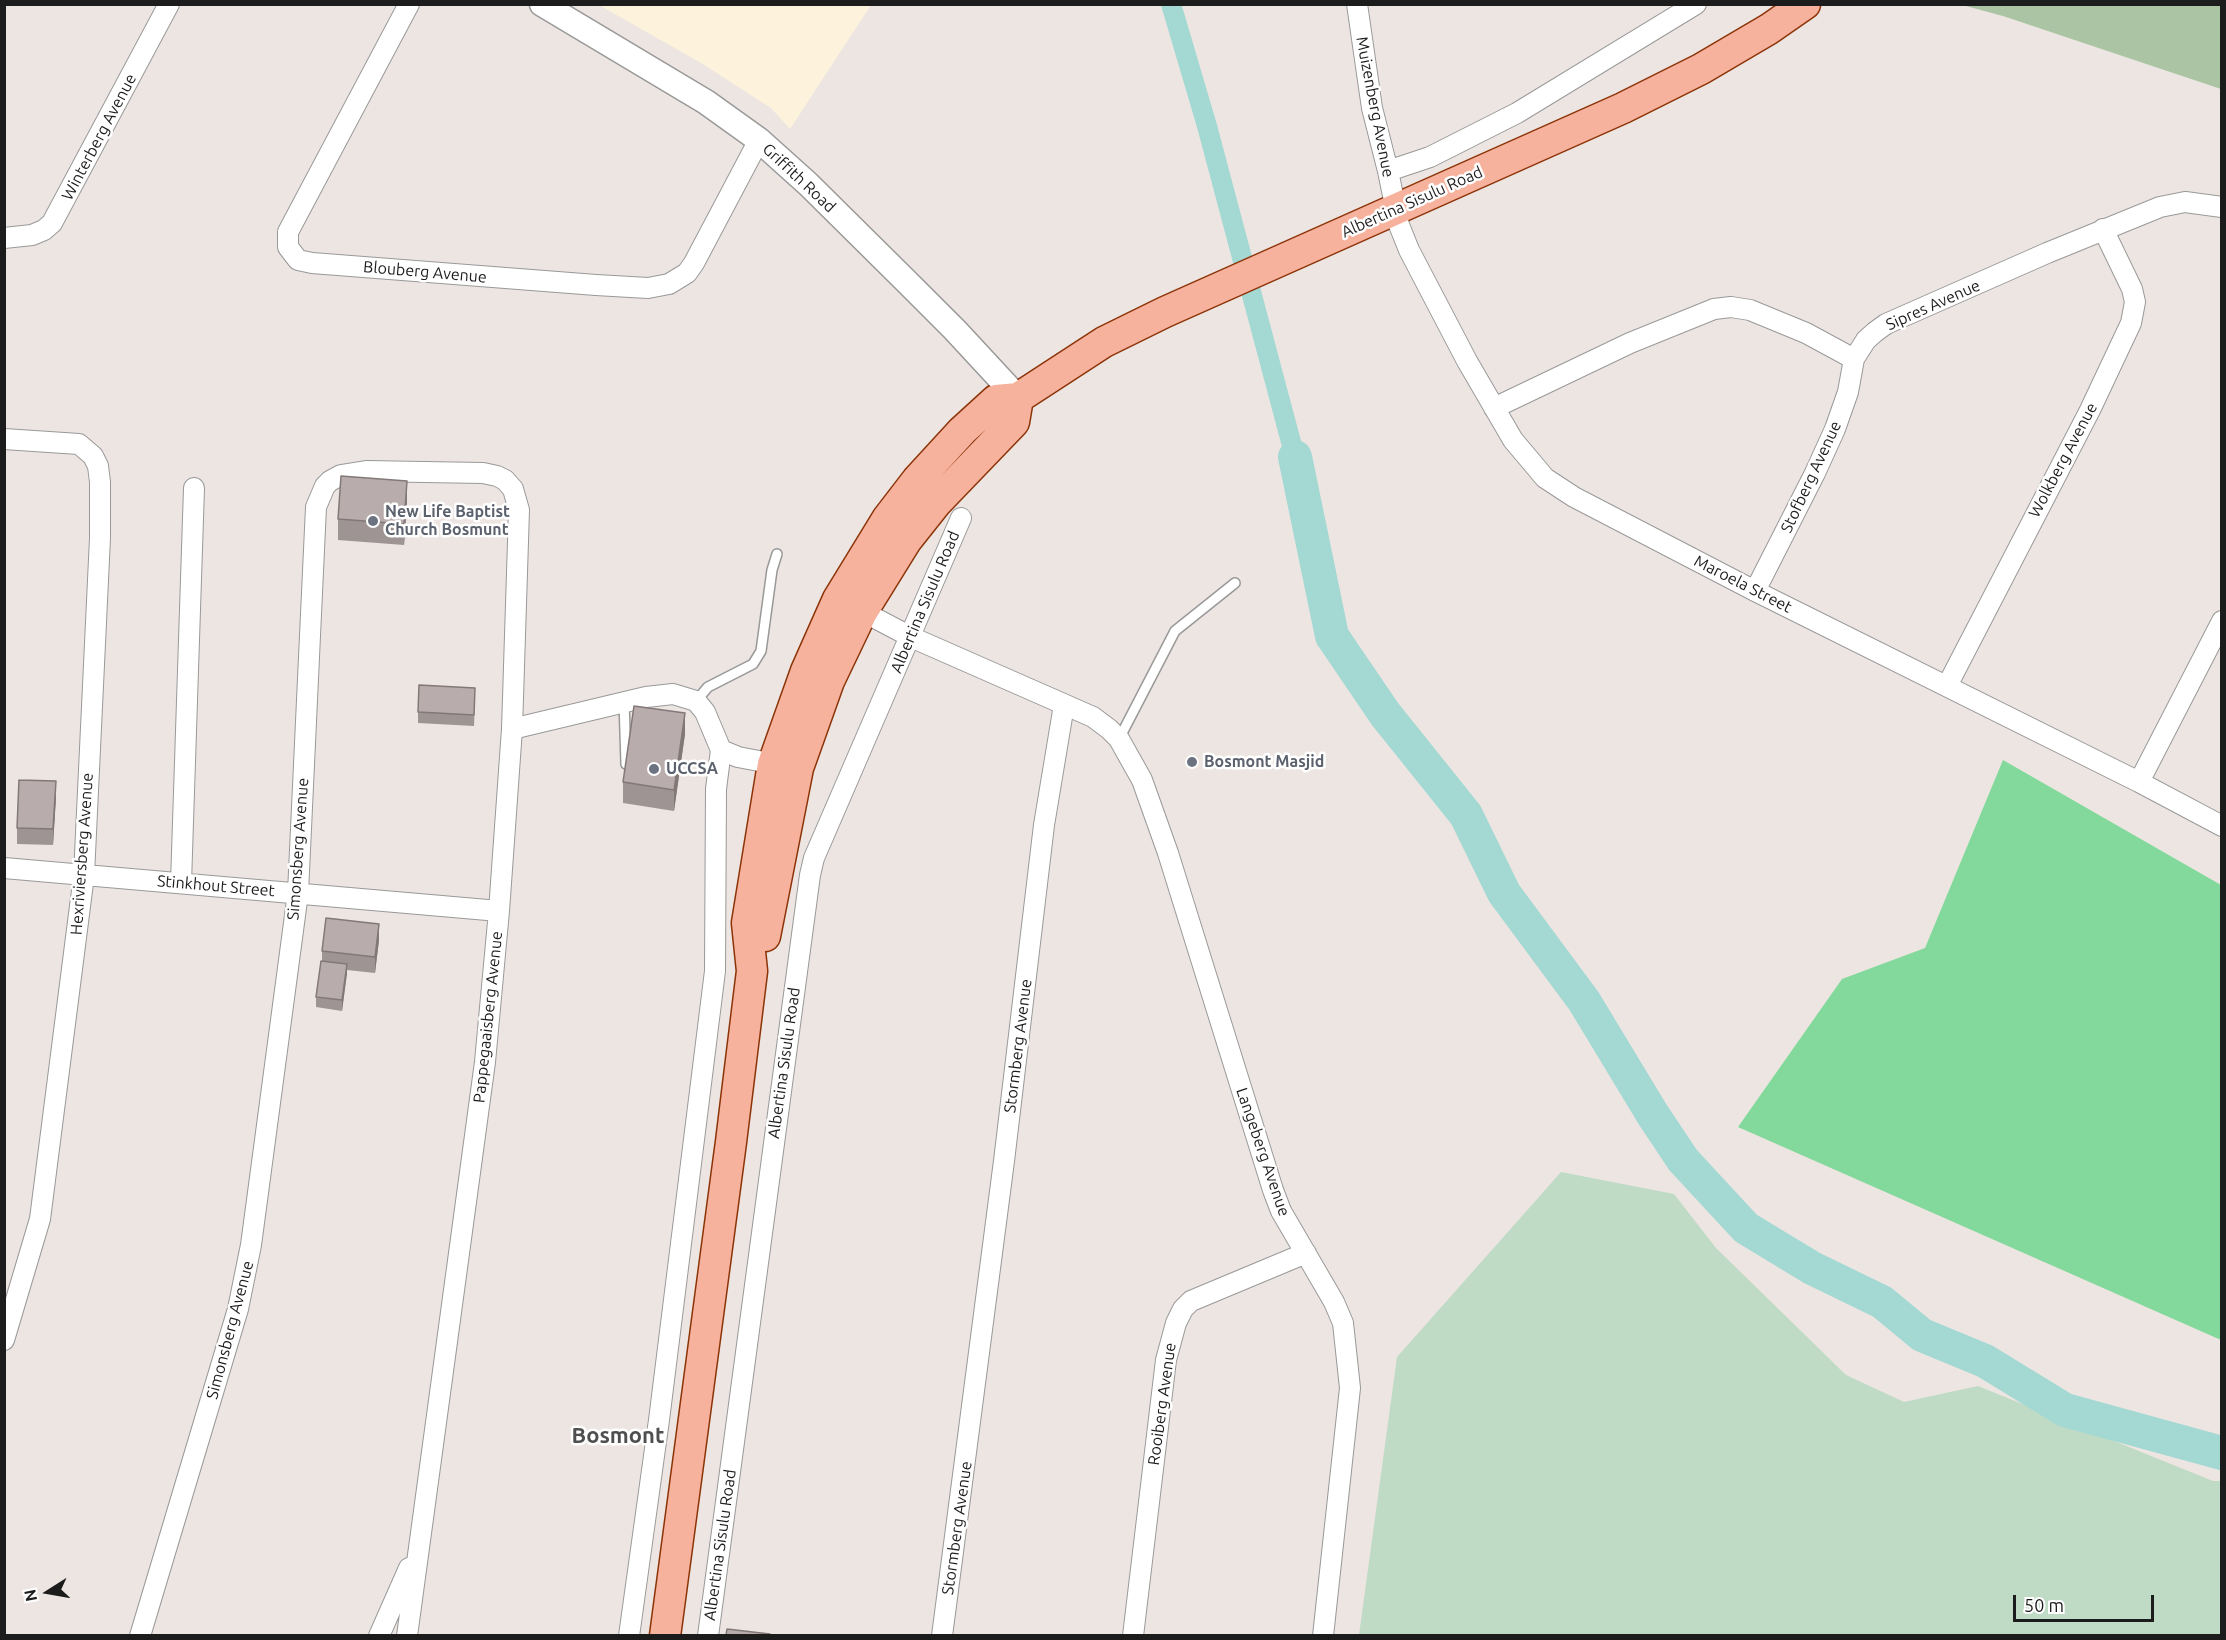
<!DOCTYPE html>
<style>
body{margin:0}
#map{position:relative;width:2226px;height:1640px;overflow:hidden;background:#ede5e2;font-family:Ubuntu,sans-serif}
canvas{display:block}
.frame{position:absolute;inset:0;border:6px solid #1c1c1c;pointer-events:none}
.north{position:absolute;left:18px;top:1562px;width:60px;height:60px;-webkit-text-stroke:4px #fff;paint-order:stroke;rotate:259deg;font-size:16px;font-weight:700;line-height:24px;text-align:center;color:#1c1c1c}
.north::after{content:'';display:block;margin:auto;width:21px;height:27px;background:#1c1c1c;clip-path:polygon(50% 0,100% 100%,50% 72%,0 100%)}
.scale{position:absolute;left:2013px;top:1595px;width:141px;height:27px;box-sizing:border-box;border:3px solid #1c1c1c;border-top:0;padding-left:8px;font-size:18px;line-height:21px;white-space:nowrap;color:#1c1c1c;-webkit-text-stroke:4px #fff;paint-order:stroke}
</style>
<div id="map">
<canvas width="2226" height="1640"></canvas>
<div class="frame"></div>
<div class="north">N</div>
<div class="scale">50 m</div>
</div>
<script>
const context = document.querySelector('canvas').getContext('2d');
context.lineJoin = 'round';
function fillPath(path, color) {
  context.fillStyle = color;
  context.fill(path, 'evenodd');
}
function shape(rows) {
  const path = new Path2D();
  for (const r of rows) {
    path.moveTo(r[0], r[1]);
    for (let i = 2; i < r.length; i += 2) path.lineTo(r[i], r[i + 1]);
  }
  return path;
}
function stroke(path, color, width, dash) {
  context.strokeStyle = color;
  context.lineWidth = width;
  context.lineCap = dash ? 'butt' : 'round';
  context.setLineDash(dash || []);
  context.stroke(path);
}
function drawText(font, color, halo, rows, align = 'center') {
  context.font = font + ' Ubuntu,sans-serif';
  context.lineWidth = 5;
  context.setLineDash([]);
  context.textBaseline = 'middle';
  context.strokeStyle = halo;
  context.fillStyle = color;
  for (const [text, x, y, turn = 0] of rows) {
    context.save();
    context.translate(x, y);
    context.rotate((+turn || 0) * Math.PI / 180);
    context.textAlign = isNaN(turn) ? turn : align;
    if (halo) context.strokeText(text, 0, 0);
    context.fillText(text, 0, 0);
    context.restore();
  }
}
fillPath(shape([
 [599,5,871,5,790,129,771,108,701,63]
]), '#fdf2db');
fillPath(shape([
 [1561,1172,1674,1194,1716,1248,1846,1375,1904,1402,1978,1386,2213,1481,2221,1481,2221,1635,1359,1635,1397,1357]
]), '#bfdac5');
fillPath(shape([
 [1962,5,2221,5,2221,89,2003,16]
]), '#aac4a4');
fillPath(shape([
 [2003,760,2221,885,2221,1340,1738,1127,1842,979,1925,948]
]), '#83d99b');
stroke(shape([
 [1171,4,1207,126,1295,457]
]), '#a4d9d3', 20);
stroke(shape([
 [1295,457,1332,636,1385,714,1466,815,1504,893,1584,1001,1653,1115,1683,1160,1746,1228,1812,1268,1882,1302,1922,1335,1985,1361,2065,1410,2222,1453]
]), '#a4d9d3', 34);
const service = shape([
 [624,701,626,764],
 [696,701,708,687,753,664,761,651,772,570,777,554],
 [1119,739,1175,631,1235,583]
]);
const minor = shape([
 [409,4,288,232,288,247,298,260,312,263,596,285,648,288,669,284,687,273,694,263,759,140],
 [1357,4,1372,108,1388,171,1399,225,1409,250,1467,361,1513,440,1545,478,1574,497,1755,591,2139,782,2222,826],
 [1388,171,1430,157,1517,113,1696,4],
 [4,238,32,235,44,230,52,223,169,4],
 [1494,408,1630,343,1714,309,1731,307,1750,310,1806,333,1854,359],
 [4,439,79,444,93,456,98,466,100,482,100,538,84,875,40,1219,4,1340],
 [1755,591,1815,473,1835,429,1848,392,1854,359,1866,340,1875,332,1886,324,2047,253,2160,207,2185,202,2222,207],
 [852,606,911,637,1093,717,1109,729,1119,739,1142,780,1168,853,1273,1190,1281,1211,1334,1302,1343,1323,1350,1388,1323,1636],
 [1947,686,2090,410,2131,323,2135,302,2132,289,2103,229],
 [512,729,646,697,673,694,696,701,705,712,721,750,716,789,715,971,659,1420,629,1636],
 [721,750,738,757,785,766],
 [2139,782,2222,621],
 [4,868,499,911],
 [181,883,194,488],
 [140,1636,238,1309,251,1245,298,893,316,507,325,486,330,481,341,475,366,471,483,473,497,476,505,480,513,489,519,510,512,729,499,911,485,1062,407,1636],
 [379,1636,409,1568],
 [708,1636,810,875,814,858,961,518],
 [942,1636,1004,1161,1044,825,1064,705],
 [1133,1636,1166,1360,1176,1323,1183,1309,1191,1301,1306,1253]
]);
const tertiary = shape([
 [542,4,706,102,759,140,808,184,906,281,955,330,1018,398]
]);
const primary = shape([
 [765,936,798,768,829,681,862,612,906,541,937,502,1014,422,1018,398],
 [665,1636,731,1142,752,971,747,923,773,764,806,671,838,599,887,519,917,480,962,431,996,400,1018,398,1104,342,1165,312,1623,108,1701,69,1769,29,1805,4]
]);
stroke(service, '#999', 12);
stroke(minor, '#999', 22);
stroke(tertiary, '#999', 27);
stroke(primary, '#8c3408', 33);
stroke(service, '#fff', 9);
stroke(minor, '#fff', 20);
stroke(tertiary, '#fff', 24);
stroke(primary, '#f6b29d', 30);
fillPath(shape([
 [407,502,404,545,338,540,338,519],
 [475,699,474,726,418,723,418,712],
 [685,734,674,811,623,803,623,782],
 [56,797,53,845,17,844,17,828],
 [379,940,375,973,347,970,342,1011,316,1007,316,997,322,961,322,951]
]), '#9f9494');
fillPath(shape([
 [407,481,407,502,404,545,404,524],
 [685,713,685,734,674,811,674,790],
 [56,781,56,797,53,845,53,829],
 [379,924,379,940,375,973,375,957],
 [347,964,347,974,342,1011,342,1000]
]), '#827878');
const building = shape([
 [341,476,407,481,404,524,338,519,341,476],
 [419,685,475,688,474,715,418,712,419,685],
 [634,706,685,713,674,790,623,782,634,706],
 [19,780,56,781,53,829,17,828,19,780],
 [326,918,379,924,375,957,322,951,326,918],
 [321,961,347,964,342,1000,316,997,321,961],
 [727,1629,770,1634,769,1635,726,1635,727,1629]
]);
fillPath(building, '#b9acac');
stroke(building, '#827878', 1.5);
for (const [x, y, r, color] of [
 [373,521,6,"#6b7280"],
 [1192,762,6,"#6b7280"],
 [654,769,6,"#6b7280"]
]) {
  const dot = new Path2D();
  dot.arc(x, y, r, 0, 2 * Math.PI);
  context.fillStyle = color;
  context.fill(dot);
  stroke(dot, '#fff', 2);
}
drawText('16px', '#1c1c1c', '#fff', [
 ["Muizenberg Avenue",1375,107,79],
 ["Winterberg Avenue",99,137,-62],
 ["Griffith Road",799,178,43],
 ["Albertina Sisulu Road",1412,202,-24],
 ["Blouberg Avenue",425,272,5],
 ["Sipres Avenue",1933,305,-24],
 ["Wolkberg Avenue",2063,460,-62],
 ["Stofberg Avenue",1811,477,-65],
 ["Maroela Street",1743,584,27],
 ["Albertina Sisulu Road",925,602,-67],
 ["Simonsberg Avenue",298,849,-86],
 ["Hexriviersberg Avenue",82,854,-86],
 ["Stinkhout Street",216,886,5],
 ["Pappegaaisberg Avenue",488,1017,-84],
 ["Stormberg Avenue",1018,1046,-83],
 ["Albertina Sisulu Road",784,1063,-82],
 ["Langeberg Avenue",1263,1152,71],
 ["Simonsberg Avenue",230,1330,-75],
 ["Rooiberg Avenue",1162,1404,-82],
 ["Stormberg Avenue",957,1528,-82],
 ["Albertina Sisulu Road",720,1545,-82]
]);
drawText('bold 16px', '#5b616d', '#fff', [
 ["New Life Baptist",385,512],
 ["Church Bosmunt",385,530],
 ["Bosmont Masjid",1204,762],
 ["UCCSA",666,769]
], 'left');
drawText('bold 22px', '#4f4f4f', '#fff', [
 ["Bosmont",618,1436]
]);
</script>
